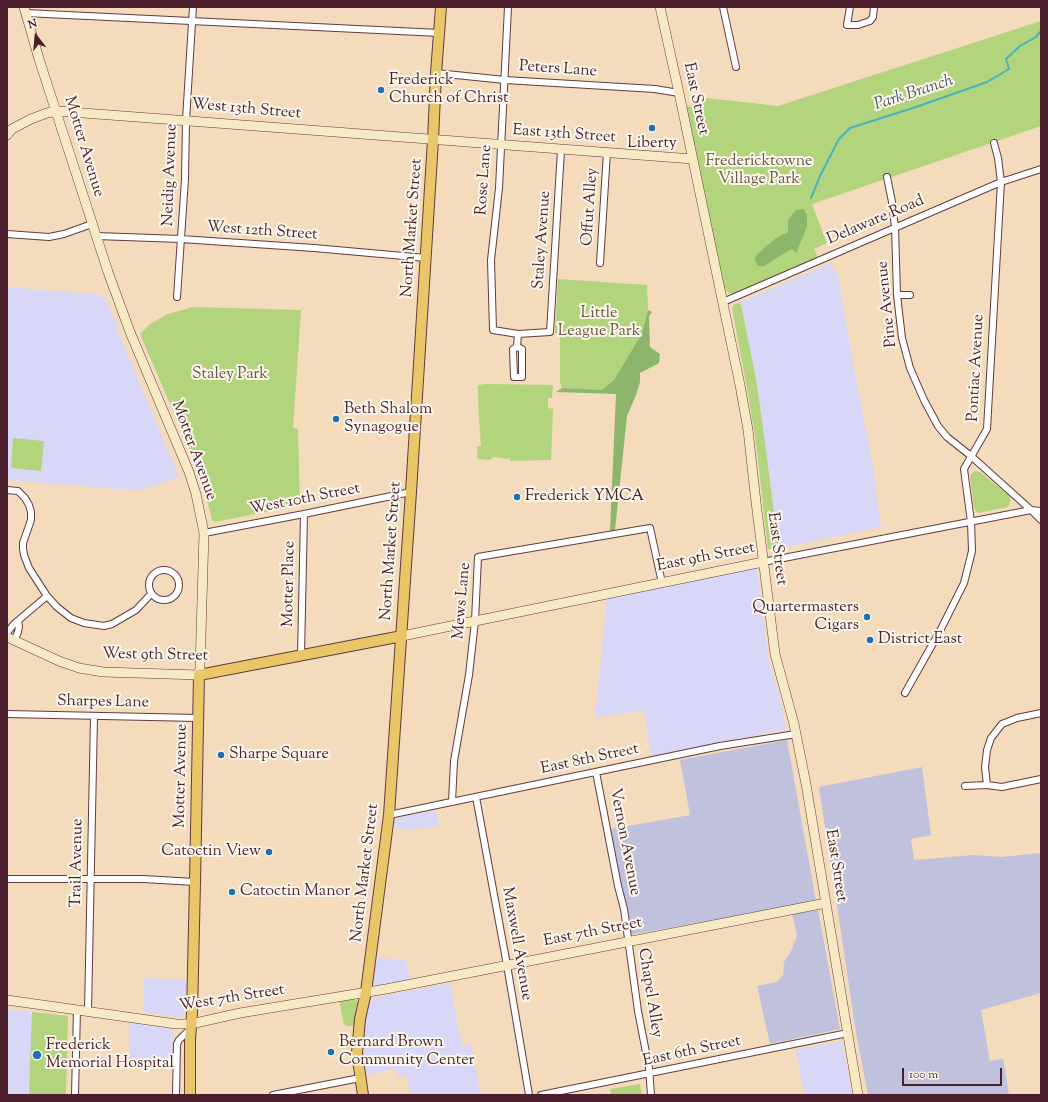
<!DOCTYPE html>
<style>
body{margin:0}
#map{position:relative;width:1048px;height:1102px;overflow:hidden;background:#f3dbbc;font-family:"Sorts Mill Goudy",serif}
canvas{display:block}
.frame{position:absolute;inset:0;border:8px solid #4a1f2b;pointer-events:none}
.north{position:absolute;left:16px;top:16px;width:40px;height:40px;-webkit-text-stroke:3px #fbf7ec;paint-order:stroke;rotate:344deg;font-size:11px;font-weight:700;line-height:16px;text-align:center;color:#4a1f2b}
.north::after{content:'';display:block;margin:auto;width:14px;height:18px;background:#4a1f2b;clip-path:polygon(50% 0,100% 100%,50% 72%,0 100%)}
.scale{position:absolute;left:902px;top:1068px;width:100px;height:18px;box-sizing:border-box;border:2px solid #4a1f2b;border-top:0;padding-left:5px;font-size:12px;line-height:14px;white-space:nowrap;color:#4a1f2b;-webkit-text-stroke:3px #fbf7ec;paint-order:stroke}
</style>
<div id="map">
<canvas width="1048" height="1102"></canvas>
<div class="frame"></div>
<div class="north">N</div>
<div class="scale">100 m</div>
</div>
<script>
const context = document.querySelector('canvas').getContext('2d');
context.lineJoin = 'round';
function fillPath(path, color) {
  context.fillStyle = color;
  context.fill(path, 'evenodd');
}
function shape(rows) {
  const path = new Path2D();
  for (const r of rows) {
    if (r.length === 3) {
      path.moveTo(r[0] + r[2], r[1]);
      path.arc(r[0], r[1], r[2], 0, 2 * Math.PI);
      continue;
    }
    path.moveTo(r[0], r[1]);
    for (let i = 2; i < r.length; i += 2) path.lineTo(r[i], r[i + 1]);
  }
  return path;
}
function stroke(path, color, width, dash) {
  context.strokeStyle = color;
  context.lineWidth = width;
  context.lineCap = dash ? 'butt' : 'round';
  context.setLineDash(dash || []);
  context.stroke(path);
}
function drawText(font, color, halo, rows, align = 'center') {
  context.font = font + ' "Sorts Mill Goudy",serif';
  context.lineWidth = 4;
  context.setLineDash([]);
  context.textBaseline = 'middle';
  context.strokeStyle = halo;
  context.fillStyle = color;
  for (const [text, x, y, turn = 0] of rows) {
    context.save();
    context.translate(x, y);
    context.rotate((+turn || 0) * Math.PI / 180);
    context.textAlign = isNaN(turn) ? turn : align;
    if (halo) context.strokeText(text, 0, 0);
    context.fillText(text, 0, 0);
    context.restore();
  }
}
fillPath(shape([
 [831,263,838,276,853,363,874,472,881,527,776,549,778,543,762,420,756,379,741,305,738,303],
 [7,287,103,295,118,326,117,329,179,477,140,490,105,488,7,480],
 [757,568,769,662,781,701,786,729,651,756,644,711,596,717,596,706,607,597],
 [436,810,439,828,418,827,417,830,392,828,394,819],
 [374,958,402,959,406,960,410,981,373,989,369,984],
 [144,978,187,980,186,1011,183,1016,177,1017,143,1012],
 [450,983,462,1046,471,1044,481,1095,410,1095,406,1075,398,1076,396,1069,364,1075,361,1057,362,1043,368,1002,373,998],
 [7,1009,68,1016,66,1095,7,1095],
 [130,1023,168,1028,171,1029,174,1035,172,1067,129,1065,129,1025],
 [842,1041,852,1095,804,1095,796,1050]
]), '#d9d7f7');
fillPath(shape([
 [787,740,816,901,630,935,611,829,690,815,680,760],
 [922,767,931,835,911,839,914,860,974,855,1001,857,1041,853,1041,993,981,1010,990,1061,1003,1059,1009,1095,868,1095,856,1032,819,787],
 [818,910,840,1029,770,1044,757,986,777,982,783,975,784,962,791,951,796,939,797,934,792,914]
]), '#c0c2dd');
fillPath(shape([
 [1041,12,1041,126,812,204,827,243,814,249,820,262,738,296,729,293,723,288,681,106,695,107,695,105,707,98,778,106,1041,21],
 [558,279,647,285,648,310,642,333,614,380,602,390,562,388,560,382,560,338,555,333],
 [738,303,741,305,756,379,762,420,778,543,776,549,768,549,756,442,747,388,732,308,734,304],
 [193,307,301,310,293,428,298,429,300,505,215,522,212,520,205,491,198,469,140,334,150,324,168,314],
 [486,384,553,385,552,398,548,398,548,408,553,409,551,460,510,461,510,457,508,459,493,457,490,460,478,459,477,447,481,446,478,402,478,385],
 [13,438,44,441,41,471,11,468],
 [975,471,980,472,1008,495,1010,498,1010,503,1008,507,978,513,974,508,970,475],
 [352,997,358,1002,359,1006,355,1023,352,1026,346,1026,344,1024,339,1000],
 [32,1012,68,1016,66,1095,29,1095],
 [640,1084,642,1095,611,1095,610,1089]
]), '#b1d47c');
fillPath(shape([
 [804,209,807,215,807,227,796,253,792,249,786,252,764,266,758,266,754,258,764,248,775,239,788,232,788,220,796,210],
 [648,310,652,312,649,316,650,347,660,354,659,363,640,373,640,382,636,395,627,416,615,530,610,531,616,394,556,392,562,388,602,390,614,380,642,333]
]), '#8cb66c');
stroke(shape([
 [811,198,820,176,839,139,850,128,916,107,987,82,1009,69,1006,59,1020,46,1036,37,1041,31]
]), '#45b4be', 2);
const street = shape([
 [508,7,499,188,491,260,493,330,518,334,550,332,561,150],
 [723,7,736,67],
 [850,7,847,25,858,25,870,21,873,17,874,7],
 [25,13,440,33],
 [436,73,505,80,655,89,679,93],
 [887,177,892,202,895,227,897,295,902,338,910,368,924,400,938,426,947,437,971,456,1031,510,1041,520],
 [7,234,49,237,64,234,92,224],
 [96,236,181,239,314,248,426,258],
 [600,263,607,152],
 [897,295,910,295],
 [177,297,185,179,186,120,193,7],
 [723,302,1001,182,1041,169],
 [517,347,522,349,522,377,514,377,513,349,517,347,518,334],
 [7,490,18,491,25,498,29,505,31,512,31,520,23,543,23,549,24,555,29,568,47,596,57,607,71,618,84,623,104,626,112,624,136,610,151,594],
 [204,533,304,514,411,492],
 [763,562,1031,510,1041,511],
 [164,585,15],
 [7,633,14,624,47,596],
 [14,641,18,632,19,626,18,622],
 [301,655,304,514],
 [905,693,940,631,964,583,972,551,971,522,964,469,987,429,1001,182,998,158,994,143],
 [1041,713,1017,718,1002,724,991,738,987,750,985,767,987,785,1002,787,1041,779],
 [7,714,198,718],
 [596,772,618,886,624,909,638,1011,649,1068,651,1095],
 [965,786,987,785],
 [476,797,507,965,529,1095],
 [452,802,454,761,469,675,475,621,478,557,650,528,662,583],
 [389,815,720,746,796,734],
 [7,879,143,879,195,882],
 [88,1011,94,716],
 [75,1095,77,1009],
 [176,1095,177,1044,179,1040,190,1029],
 [273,1095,360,1078],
 [541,1095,848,1033]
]);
const secondary = shape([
 [660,7,679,93,740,385,748,430,756,502,775,654,794,724,806,784,858,1095],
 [7,135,12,129,31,119,47,113,57,111,693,159],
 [402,636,763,562],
 [7,637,59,661,79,668,103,672,199,675,200,668,204,533,196,494,189,472,130,332,108,272,39,59,24,7],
 [7,1000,176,1024,191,1024,240,1013,386,989,826,903]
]);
const primary = shape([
 [190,1095,190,1039,192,1014,195,882,199,675,402,636],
 [363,1095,357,1053,360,1019,366,992,389,815,411,492,433,140,436,73,441,7]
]);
stroke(street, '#633b41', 8);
stroke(secondary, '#633b41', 10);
stroke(primary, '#633b41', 12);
stroke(street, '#fff', 6);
stroke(secondary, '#f6e9c3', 9);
stroke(primary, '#e9c769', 10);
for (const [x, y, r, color] of [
 [381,90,4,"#1f6fb2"],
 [652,128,4,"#1f6fb2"],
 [336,419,4,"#1f6fb2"],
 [517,497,4,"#1f6fb2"],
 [867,617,4,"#1f6fb2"],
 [870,640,4,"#1f6fb2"],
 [221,755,4,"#1f6fb2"],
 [269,852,4,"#1f6fb2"],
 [232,892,4,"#1f6fb2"],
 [331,1052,4,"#1f6fb2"],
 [37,1055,5,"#1f6fb2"]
]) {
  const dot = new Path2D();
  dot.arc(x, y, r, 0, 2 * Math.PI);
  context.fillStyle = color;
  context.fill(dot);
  stroke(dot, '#fbf7ec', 1.5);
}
drawText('16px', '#4a1f2b', '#fbf7ec', [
 ["Peters Lane",558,70,4],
 ["East Street",695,99,78],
 ["West 13th Street",246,110,5],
 ["East 13th Street",564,135,4],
 ["Motter Avenue",83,147,73],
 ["Neidig Avenue",171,175,-88],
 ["Rose Lane",485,180,-86],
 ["Offut Alley",591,207,-86],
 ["Delaware Road",876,221,-23],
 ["North Market Street",413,228,-86],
 ["West 12th Street",262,232,4],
 ["Staley Avenue",543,240,-86],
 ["Pine Avenue",888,304,-96],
 ["Pontiac Avenue",977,368,-87],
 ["Motter Avenue",193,451,70],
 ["West 10th Street",305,500,-11],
 ["East Street",776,549,83],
 ["North Market Street",392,551,-86],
 ["East 9th Street",706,558,-11],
 ["Motter Place",290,584,-89],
 ["Mews Lane",463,601,-85],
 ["West 9th Street",155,656,1],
 ["Sharpes Lane",103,703,1],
 ["East 8th Street",590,760,-12],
 ["Motter Avenue",182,776,-89],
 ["Vernon Avenue",624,842,79],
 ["Trail Avenue",78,863,-89],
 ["East Street",835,866,81],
 ["North Market Street",366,873,-83],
 ["East 7th Street",593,933,-11],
 ["Maxwell Avenue",516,944,80],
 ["Chapel Alley",649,993,81],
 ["West 7th Street",232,999,-9],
 ["East 6th Street",692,1052,-12]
]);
drawText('16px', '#4a1f2b', '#fbf7ec', [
 ["Frederick",389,81],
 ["Church of Christ",389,99],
 ["Liberty",652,144,"center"],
 ["Beth Shalom",344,410],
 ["Synagogue",344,428],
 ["Frederick YMCA",525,497],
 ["Quartermasters",859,608,"right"],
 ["Cigars",859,626,"right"],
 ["District East",878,640],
 ["Sharpe Square",229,755],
 ["Catoctin View",261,852,"right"],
 ["Catoctin Manor",240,892],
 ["Bernard Brown",339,1043],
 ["Community Center",339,1061],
 ["Frederick",46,1046],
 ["Memorial Hospital",46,1064]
], 'left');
drawText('16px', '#695543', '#fbf7ec', [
 ["Fredericktowne",759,162],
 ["Village Park",759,180],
 ["Little",599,314],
 ["League Park",599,332],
 ["Staley Park",230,375]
]);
drawText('italic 17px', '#485b66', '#fbf7ec', [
 ["Park Branch",914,94,-18]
]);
</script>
